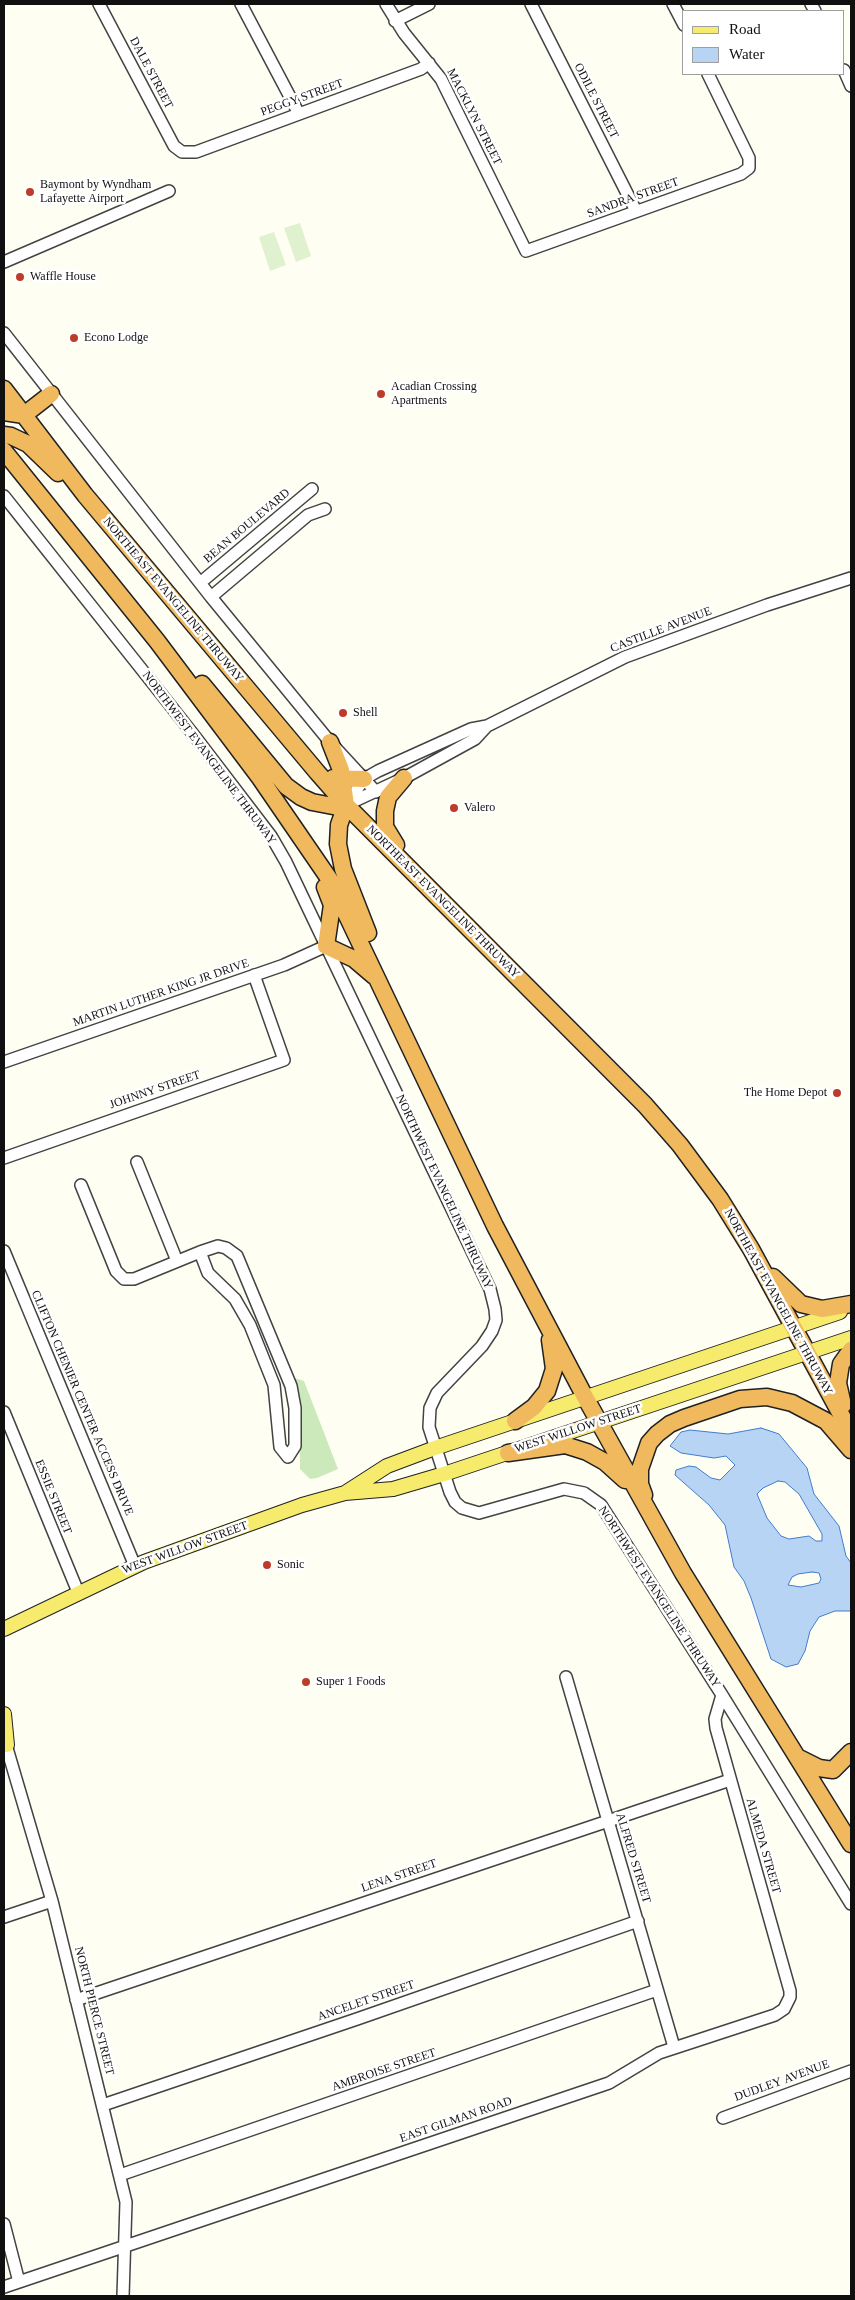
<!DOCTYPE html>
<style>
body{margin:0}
#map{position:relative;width:855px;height:2300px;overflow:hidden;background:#fffef3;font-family:Georgia,serif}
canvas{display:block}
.frame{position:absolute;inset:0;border:5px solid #101010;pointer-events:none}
.legend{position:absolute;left:682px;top:10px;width:162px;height:65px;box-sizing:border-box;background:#fff;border:1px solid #9f9f9f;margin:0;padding:6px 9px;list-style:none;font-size:15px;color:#101010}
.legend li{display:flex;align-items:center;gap:10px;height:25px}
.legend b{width:25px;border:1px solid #9f9f9f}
</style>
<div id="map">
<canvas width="855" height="2300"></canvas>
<div class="frame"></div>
<ul class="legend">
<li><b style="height:6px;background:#f6eb6c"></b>Road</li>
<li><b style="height:14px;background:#b8d4f5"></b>Water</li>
</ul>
</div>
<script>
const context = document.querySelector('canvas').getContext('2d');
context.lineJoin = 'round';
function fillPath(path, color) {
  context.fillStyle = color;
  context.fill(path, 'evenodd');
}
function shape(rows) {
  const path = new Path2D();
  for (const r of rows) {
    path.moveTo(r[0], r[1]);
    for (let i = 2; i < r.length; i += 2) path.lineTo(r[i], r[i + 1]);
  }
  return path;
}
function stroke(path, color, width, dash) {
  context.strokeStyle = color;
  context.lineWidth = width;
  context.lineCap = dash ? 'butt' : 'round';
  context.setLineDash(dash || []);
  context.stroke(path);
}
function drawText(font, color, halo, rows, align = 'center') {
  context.font = font + ' Georgia,serif';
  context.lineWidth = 5;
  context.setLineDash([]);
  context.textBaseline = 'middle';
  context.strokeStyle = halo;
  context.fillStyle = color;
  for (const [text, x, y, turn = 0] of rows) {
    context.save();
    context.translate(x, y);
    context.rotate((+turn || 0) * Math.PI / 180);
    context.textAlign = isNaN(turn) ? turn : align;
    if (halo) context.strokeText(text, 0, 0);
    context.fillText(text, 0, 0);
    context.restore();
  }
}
fillPath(shape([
 [294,1378,304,1381,338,1469,317,1478,310,1479,300,1469,299,1397]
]), '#cce9bc');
fillPath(shape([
 [300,223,311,256,296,262,284,228],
 [274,232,286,265,270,271,259,237]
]), '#dff1ce');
const water = shape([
 [761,1428,779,1434,807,1468,814,1494,839,1526,846,1556,851,1563,851,1611,835,1611,819,1617,810,1631,805,1651,798,1664,786,1667,771,1659,751,1598,744,1581,734,1567,725,1525,709,1505,675,1475,676,1470,689,1466,696,1467,711,1478,720,1480,735,1465,726,1456,714,1458,681,1453,670,1446,681,1432,690,1430,728,1434,761,1428],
 [778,1481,785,1482,799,1494,822,1534,822,1541,816,1541,809,1536,789,1539,781,1536,767,1518,757,1494,763,1488,778,1481],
 [812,1572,819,1573,821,1579,819,1583,801,1587,788,1585,792,1577,798,1574,812,1572]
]);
fillPath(water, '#b8d4f5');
stroke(water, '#407dcb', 1);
const minor = shape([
 [99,4,174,146,182,152,196,152,421,69,429,63],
 [241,4,299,114],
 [386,4,404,33,441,79,526,251,741,174,749,168,749,158,708,74],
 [531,4,636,211],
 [673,4,684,25],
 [811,4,815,11],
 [395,21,429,4],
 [844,70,851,86],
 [4,262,169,191],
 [4,333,211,597,330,742,376,792],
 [4,496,193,734,271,836,286,862,490,1289,495,1309,496,1320,492,1331,482,1346,437,1393,430,1408,429,1427,450,1492,455,1502,462,1508,479,1513,564,1489,584,1493,601,1505,722,1695,851,1904],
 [200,583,312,489],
 [211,597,308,515,325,509],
 [346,805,364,779,378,771,471,729,487,726,625,657,767,605,851,578],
 [346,805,404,778,475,739,487,726],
 [4,1062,284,965,326,946],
 [4,1158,284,1060,254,975],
 [137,1162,177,1261],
 [81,1185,116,1271,124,1279,134,1279,200,1252,218,1246,226,1248,237,1256,291,1386,295,1408,295,1446,288,1457,280,1447,274,1385,250,1325,235,1299,208,1273,200,1252],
 [4,1251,135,1566],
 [4,1412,78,1592],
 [566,1677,674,2047],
 [4,1738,52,1901,126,2202,123,2296],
 [4,1917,52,1901],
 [76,2000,730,1780],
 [103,2105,357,2019,638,1921],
 [723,2118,851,2071],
 [120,2175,657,1990],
 [4,2224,19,2282],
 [4,2287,609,2083,659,2053,775,2015,784,2009,790,1997,790,1991,716,1728,715,1719,722,1695]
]);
const major = shape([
 [345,1493,387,1466,435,1448,840,1312],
 [4,1629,144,1562,302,1505,345,1493,393,1489,444,1474,851,1338],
 [4,1714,7,1745]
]);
const highway = shape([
 [4,389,85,495,317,772,346,805,645,1105,680,1145,720,1199,751,1249,851,1433],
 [4,412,24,415,51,394],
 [4,435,11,436,28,444,58,473],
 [4,451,157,641,260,778,330,880,495,1226,585,1397,683,1573,851,1844],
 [202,684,286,786,301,797,312,802,338,807,346,805],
 [330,742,341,770,346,805,339,825,338,844,343,869,368,933],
 [333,778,364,779],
 [396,845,385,827,385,811,388,797,404,778],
 [325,887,332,905,326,946,354,959,374,976],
 [773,1277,801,1304,822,1309,851,1304],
 [843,1405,838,1383,841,1364,851,1350],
 [515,1421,534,1407,547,1391,554,1369,550,1340],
 [508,1453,565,1445,587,1452,605,1462,625,1480],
 [644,1495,640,1484,640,1469,649,1443,657,1434,670,1424,684,1418,740,1399,767,1397,792,1403,826,1421,851,1450],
 [797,1757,819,1768,833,1770,851,1752]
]);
stroke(minor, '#434343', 14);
stroke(major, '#212121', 16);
stroke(highway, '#212121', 19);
stroke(minor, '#fff', 11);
stroke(major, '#f6eb6c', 14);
stroke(highway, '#f1b95e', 16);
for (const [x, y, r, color] of [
 [30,192,5,"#be3b29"],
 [20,277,5,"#be3b29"],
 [74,338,5,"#be3b29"],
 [381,394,5,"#be3b29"],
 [343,713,5,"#be3b29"],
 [454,808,5,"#be3b29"],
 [837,1093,5,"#be3b29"],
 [267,1565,5,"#be3b29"],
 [306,1682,5,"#be3b29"]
]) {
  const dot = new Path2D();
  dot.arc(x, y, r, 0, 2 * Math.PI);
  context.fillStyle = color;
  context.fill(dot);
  stroke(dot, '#fff', 2);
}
drawText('12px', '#101010', '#fff', [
 ["DALE STREET",151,73,62],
 ["PEGGY STREET",302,98,-20],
 ["ODILE STREET",596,101,63],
 ["MACKLYN STREET",474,117,63],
 ["SANDRA STREET",633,198,-20],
 ["BEAN BOULEVARD",247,526,-40],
 ["NORTHEAST EVANGELINE THRUWAY",173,600,50],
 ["CASTILLE AVENUE",661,630,-21],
 ["NORTHWEST EVANGELINE THRUWAY",209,758,53],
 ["NORTHEAST EVANGELINE THRUWAY",443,902,45],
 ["MARTIN LUTHER KING JR DRIVE",161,993,-19],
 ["JOHNNY STREET",155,1090,-19],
 ["NORTHWEST EVANGELINE THRUWAY",444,1192,65],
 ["NORTHEAST EVANGELINE THRUWAY",778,1302,61],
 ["CLIFTON CHENIER CENTER ACCESS DRIVE",82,1403,67],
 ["WEST WILLOW STREET",578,1429,-18],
 ["ESSIE STREET",53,1497,68],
 ["WEST WILLOW STREET",185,1548,-20],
 ["NORTHWEST EVANGELINE THRUWAY",659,1597,57],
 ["ALMEDA STREET",763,1846,74],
 ["ALFRED STREET",633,1858,73],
 ["LENA STREET",399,1876,-19],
 ["ANCELET STREET",366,2001,-19],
 ["NORTH PIERCE STREET",94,2011,76],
 ["AMBROISE STREET",384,2070,-19],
 ["DUDLEY AVENUE",782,2081,-20],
 ["EAST GILMAN ROAD",456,2120,-19]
]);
drawText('12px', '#101010', '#fff', [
 ["Baymont by Wyndham",40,185],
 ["Lafayette Airport",40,199],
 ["Waffle House",30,277],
 ["Econo Lodge",84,338],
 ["Acadian Crossing",391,387],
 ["Apartments",391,401],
 ["Shell",353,713],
 ["Valero",464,808],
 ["The Home Depot",827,1093,"right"],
 ["Sonic",277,1565],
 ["Super 1 Foods",316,1682]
], 'left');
</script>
